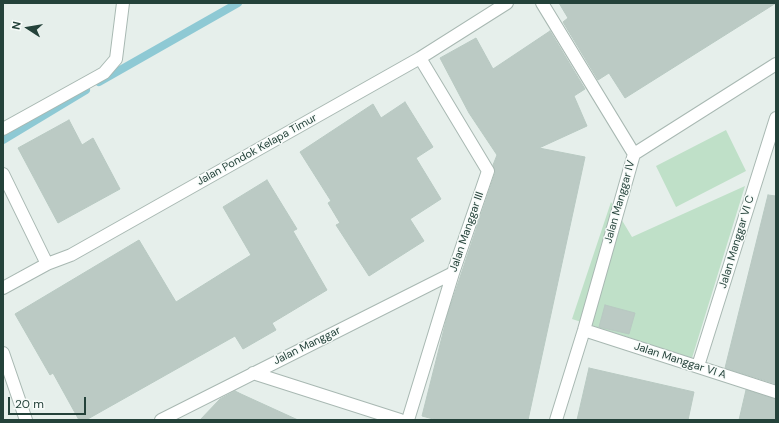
<!DOCTYPE html>
<style>
body{margin:0}
#map{position:relative;width:779px;height:423px;overflow:hidden;background:#e6efeb;font-family:"DM Sans",sans-serif}
canvas{display:block}
.frame{position:absolute;inset:0;border:4px solid #24423a;pointer-events:none}
.north{position:absolute;left:8px;top:8px;width:40px;height:40px;-webkit-text-stroke:3px #f7fbf9;paint-order:stroke;rotate:282deg;font-size:11px;font-weight:700;line-height:16px;text-align:center;color:#24423a}
.north::after{content:'';display:block;margin:auto;width:14px;height:18px;background:#24423a;clip-path:polygon(50% 0,100% 100%,50% 72%,0 100%)}
.scale{position:absolute;left:8px;top:397px;width:78px;height:18px;box-sizing:border-box;border:2px solid #24423a;border-top:0;padding-left:5px;font-size:12px;line-height:14px;white-space:nowrap;color:#24423a;-webkit-text-stroke:3px #f7fbf9;paint-order:stroke}
</style>
<div id="map">
<canvas width="779" height="423"></canvas>
<div class="frame"></div>
<div class="north">N</div>
<div class="scale">20 m</div>
</div>
<script>
const context = document.querySelector('canvas').getContext('2d');
context.lineJoin = 'round';
function fillPath(path, color) {
  context.fillStyle = color;
  context.fill(path, 'evenodd');
}
function shape(rows) {
  const path = new Path2D();
  for (const r of rows) {
    path.moveTo(r[0], r[1]);
    for (let i = 2; i < r.length; i += 2) path.lineTo(r[i], r[i + 1]);
  }
  return path;
}
function stroke(path, color, width, dash) {
  context.strokeStyle = color;
  context.lineWidth = width;
  context.lineCap = dash ? 'butt' : 'round';
  context.setLineDash(dash || []);
  context.stroke(path);
}
function drawText(font, color, halo, rows, align = 'center') {
  context.font = font + ' "DM Sans",sans-serif';
  context.lineWidth = 3;
  context.setLineDash([]);
  context.textBaseline = 'middle';
  context.strokeStyle = halo;
  context.fillStyle = color;
  for (const [text, x, y, turn = 0] of rows) {
    context.save();
    context.translate(x, y);
    context.rotate((+turn || 0) * Math.PI / 180);
    context.textAlign = isNaN(turn) ? turn : align;
    if (halo) context.strokeText(text, 0, 0);
    context.fillText(text, 0, 0);
    context.restore();
  }
}
fillPath(shape([
 [726,130,746,171,676,207,656,166],
 [745,186,692,358,572,319,611,202,632,237]
]), '#bfe0c8');
stroke(shape([
 [99,82,238,3],
 [3,140,86,90]
]), '#8ec9d4', 8);
const building = shape([
 [559,3,776,3,625,98,609,73,598,80,563,22,568,18,559,3],
 [550,31,585,89,574,96,587,126,539,148,585,157,528,420,437,420,422,416,448,313,495,173,493,165,497,155,469,113,440,58,476,38,493,69,550,31],
 [405,102,433,147,416,158,441,199,410,219,424,241,369,276,336,225,340,223,328,203,331,201,300,152,373,104,381,118,405,102],
 [69,120,82,145,93,138,120,189,58,223,18,148,69,120],
 [267,180,297,229,293,231,327,290,272,323,276,330,243,349,235,336,86,420,79,420,53,373,50,375,15,314,139,240,176,302,251,255,223,207,267,180],
 [768,195,776,196,776,384,725,368,768,195],
 [605,305,635,313,629,334,599,327,605,305],
 [589,368,694,392,688,420,577,420,589,368],
 [746,390,776,399,776,420,739,420,746,390],
 [235,391,241,394,298,420,200,420,220,399,235,391]
]);
fillPath(building, '#bbcac4');
stroke(building, '#b8c9c2', 1);
const minor = shape([
 [542,3,634,154,584,330,556,420],
 [3,129,104,73,116,59,123,3],
 [634,154,776,64],
 [3,174,47,264],
 [3,288,47,264,71,255,420,58,507,3],
 [584,330,776,392],
 [3,353,26,420],
 [698,366,776,118],
 [253,373,400,420],
 [161,420,453,273],
 [408,420,453,273,488,171,420,58]
]);
stroke(minor, '#a8b8b2', 14);
stroke(minor, '#fff', 12);
drawText('11px', '#24423a', '#f7fbf9', [
 ["Jalan Pondok Kelapa Timur",257,150,-29],
 ["Jalan Manggar IV",620,202,-74],
 ["Jalan Manggar III",467,232,-71],
 ["Jalan Manggar VI C",737,242,-73],
 ["Jalan Manggar",307,346,-26],
 ["Jalan Manggar VI A",680,361,18]
]);
</script>
